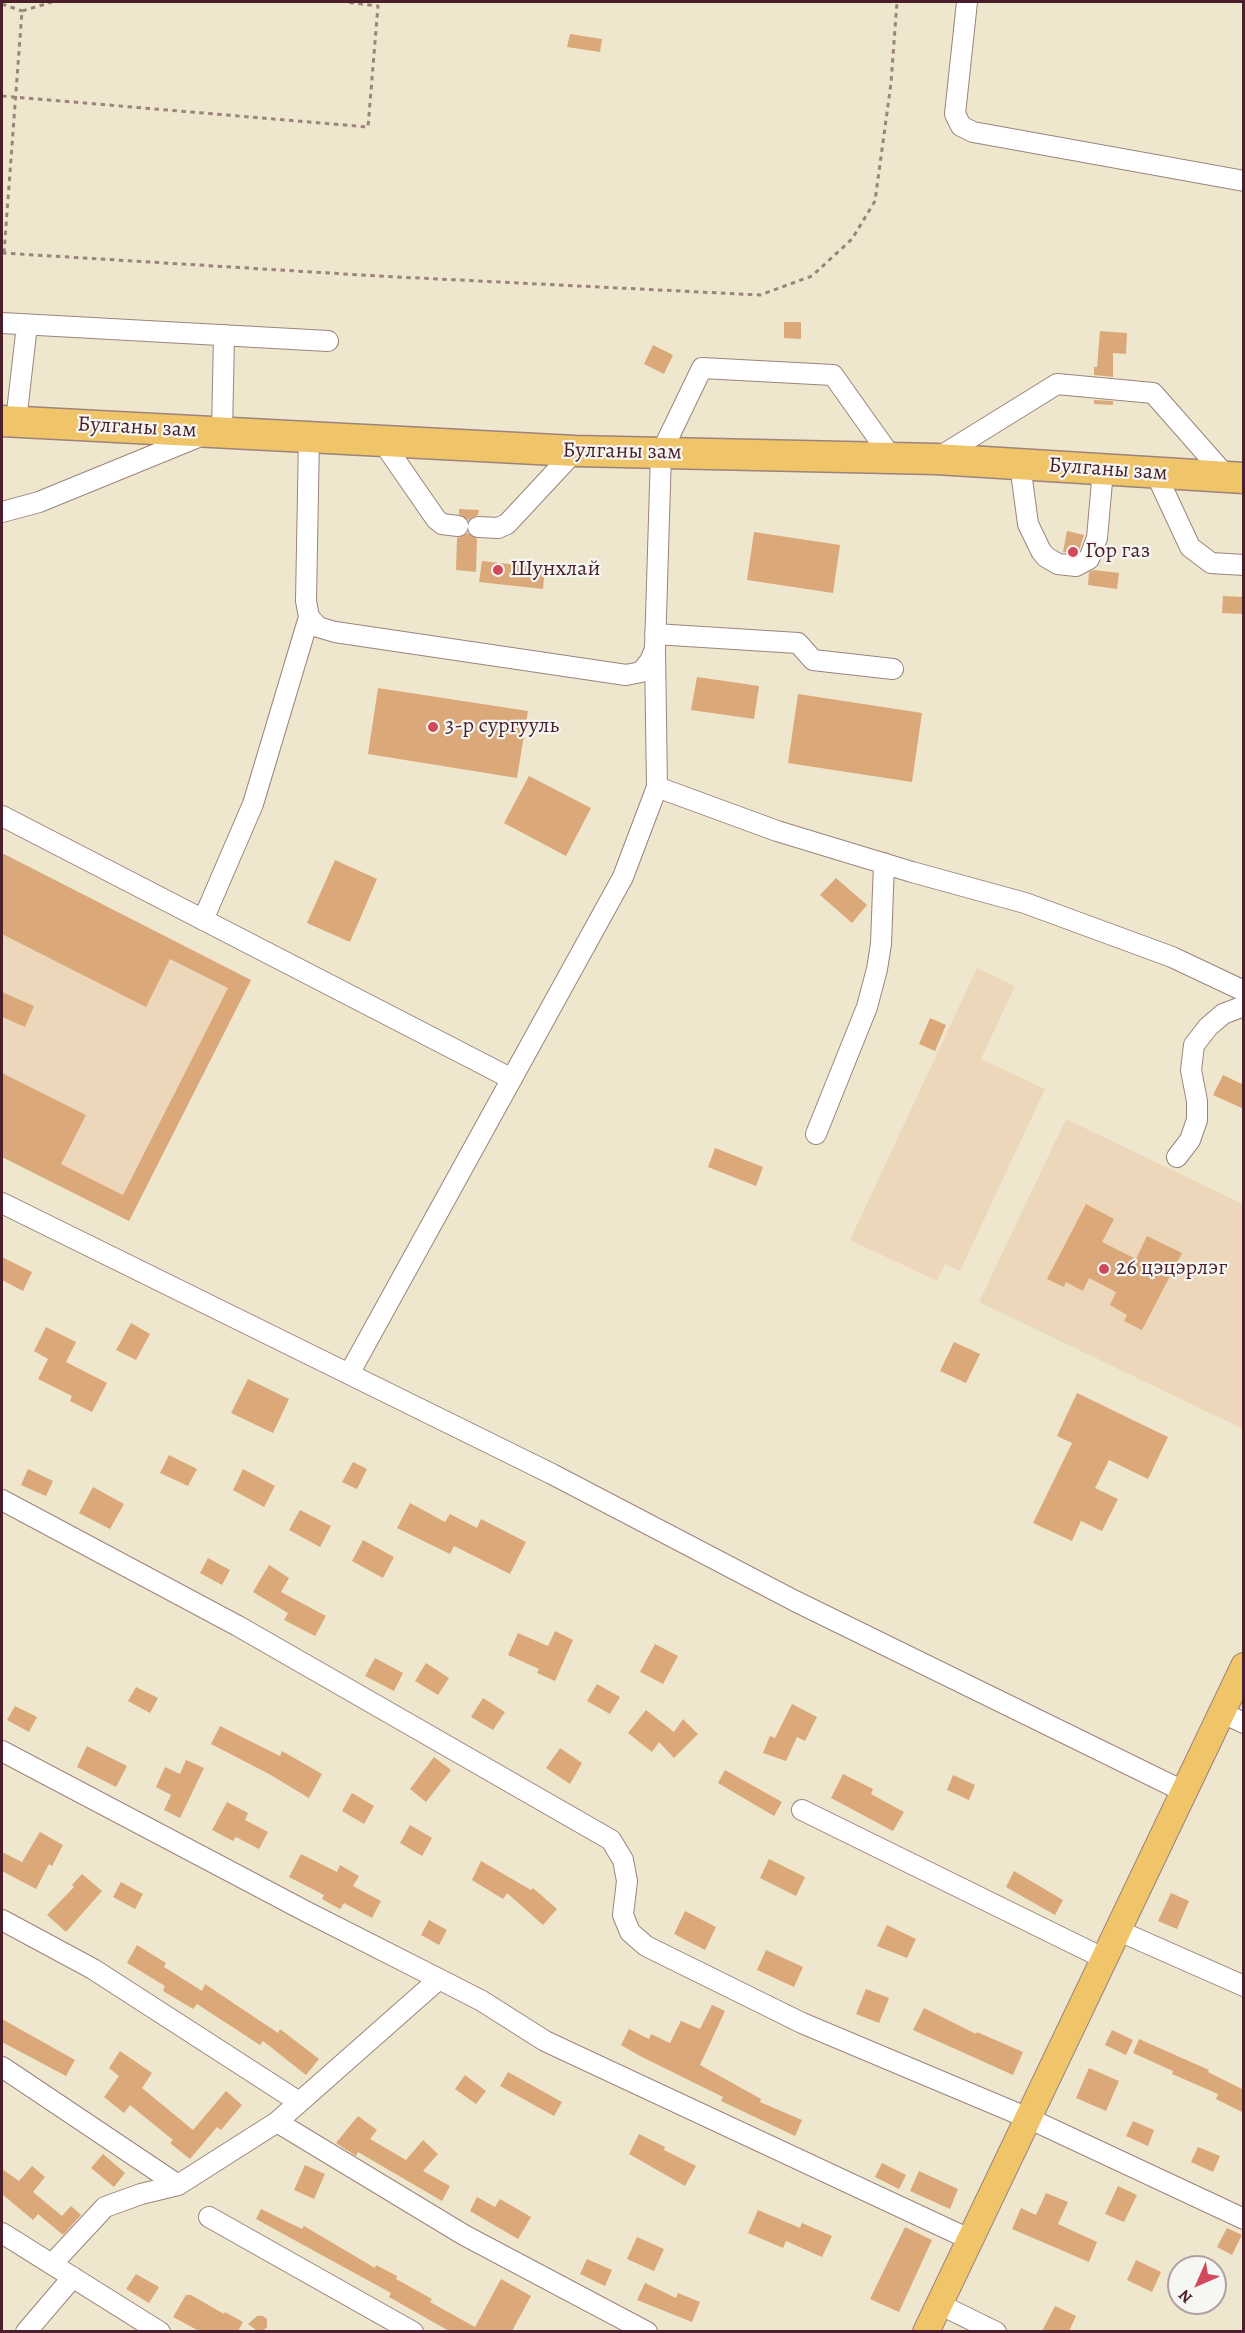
<!DOCTYPE html>
<meta charset="utf-8">
<style>
body{margin:0}
#map{position:relative;width:1245px;height:2333px;overflow:hidden;background:#eee7ce;font-family:Alegreya,serif}
canvas{display:block}
.frame{position:absolute;inset:0;border:3px solid #4a1f2b;pointer-events:none}
.north{position:absolute;left:1167px;top:2255px;width:60px;height:60px;box-sizing:border-box;background:#f6f6f2;border:2px solid #b1a0a2;border-radius:50%;rotate:225deg;font-size:16px;font-weight:700;line-height:24px;text-align:center;color:#4a1f2b}
.north::after{content:'';display:block;margin:auto;width:21px;height:27px;background:#d1495b;clip-path:polygon(50% 0,100% 100%,50% 72%,0 100%)}
</style>
<div id="map">
<canvas width="1245" height="2333"></canvas>
<div class="frame"></div>
<div class="north">N</div>
</div>
<script>
const context = document.querySelector('canvas').getContext('2d');
context.lineJoin = 'round';
function fillPath(path, color) {
  context.fillStyle = color;
  context.fill(path, 'evenodd');
}
function shape(rows) {
  const path = new Path2D();
  for (const r of rows) {
    path.moveTo(r[0], r[1]);
    for (let i = 2; i < r.length; i += 2) path.lineTo(r[i], r[i + 1]);
  }
  return path;
}
function stroke(path, color, width, dash) {
  context.strokeStyle = color;
  context.lineWidth = width;
  context.lineCap = dash ? 'butt' : 'round';
  context.setLineDash(dash || []);
  context.stroke(path);
}
function drawText(font, color, halo, rows, align = 'center') {
  context.font = font + ' Alegreya,serif';
  context.lineWidth = 4.5;
  context.setLineDash([]);
  context.textBaseline = 'middle';
  context.strokeStyle = halo;
  context.fillStyle = color;
  for (const [text, x, y, turn = 0] of rows) {
    context.save();
    context.translate(x, y);
    context.rotate((+turn || 0) * Math.PI / 180);
    context.textAlign = isNaN(turn) ? turn : align;
    if (halo) context.strokeText(text, 0, 0);
    context.fillText(text, 0, 0);
    context.restore();
  }
}
fillPath(shape([
 [2,854,251,980,129,1221,2,1156],
 [977,968,1015,986,981,1059,1045,1089,960,1271,945,1264,937,1281,850,1240],
 [1066,1119,1243,1204,1243,1429,979,1302]
]), '#edd7bb');
fillPath(shape([
 [570,34,602,39,600,52,567,47],
 [784,322,801,322,801,339,784,338],
 [1100,331,1127,333,1126,354,1113,353,1113,377,1094,375,1094,367,1097,367],
 [653,345,673,355,664,374,644,364],
 [1094,400,1113,401,1113,405,1094,404],
 [459,509,479,510,478,515,468,520,459,514],
 [1067,531,1084,535,1079,551,1074,554,1063,552],
 [754,532,840,545,833,593,747,580],
 [468,533,477,539,476,572,456,570,457,538],
 [482,561,545,568,543,589,479,582],
 [1094,570,1119,573,1117,589,1088,585,1089,572],
 [1223,596,1244,597,1244,614,1222,613],
 [697,677,759,686,754,719,691,710],
 [378,688,528,711,517,778,368,754],
 [798,694,922,713,912,782,788,763],
 [529,776,591,808,566,856,504,823],
 [2,853,251,980,129,1221,2,1157,2,1073,86,1115,61,1164,123,1195,228,988,170,959,146,1007,2,934],
 [335,860,377,879,350,942,307,923],
 [836,878,867,905,852,923,820,895],
 [2,992,34,1006,25,1027,2,1017],
 [930,1018,946,1025,935,1051,919,1044],
 [1223,1075,1244,1085,1244,1109,1213,1095],
 [715,1148,763,1167,756,1186,708,1167],
 [1086,1204,1114,1219,1102,1242,1136,1259,1147,1236,1182,1253,1142,1330,1124,1321,1127,1315,1110,1305,1116,1292,1089,1278,1083,1291,1066,1282,1064,1287,1047,1279],
 [2,1257,32,1272,23,1291,2,1280],
 [131,1323,150,1334,136,1360,116,1350],
 [46,1327,76,1342,66,1362,107,1383,92,1412,70,1401,72,1396,38,1379,48,1359,34,1351],
 [954,1342,980,1354,966,1383,940,1371],
 [248,1379,289,1399,273,1433,231,1413],
 [1077,1393,1168,1437,1148,1479,1109,1460,1095,1488,1118,1499,1102,1531,1081,1521,1072,1541,1033,1523,1072,1443,1057,1436],
 [169,1455,197,1469,188,1486,160,1473],
 [353,1462,367,1469,357,1489,342,1482],
 [28,1469,53,1481,46,1496,21,1485],
 [243,1469,275,1486,264,1507,233,1490],
 [93,1487,124,1504,110,1529,79,1513],
 [410,1503,445,1522,450,1514,477,1528,481,1519,526,1542,510,1574,454,1546,450,1554,397,1528],
 [300,1510,331,1526,320,1547,289,1530],
 [363,1540,394,1557,383,1578,352,1561],
 [208,1558,230,1570,222,1585,200,1573],
 [269,1565,289,1578,281,1592,326,1616,315,1636,284,1620,288,1613,253,1592],
 [555,1631,573,1640,555,1681,537,1673,539,1669,508,1655,518,1633,548,1646],
 [655,1644,678,1656,663,1684,640,1672],
 [375,1658,403,1673,394,1691,365,1676],
 [426,1663,449,1678,438,1695,415,1681],
 [597,1684,620,1697,610,1714,587,1701],
 [136,1687,158,1698,150,1713,128,1701],
 [483,1698,505,1712,493,1730,471,1717],
 [792,1704,817,1717,805,1741,797,1737,786,1761,763,1753,770,1736,775,1738],
 [15,1706,37,1717,29,1732,7,1720],
 [646,1710,674,1732,683,1719,698,1734,674,1758,659,1742,652,1752,628,1733],
 [220,1726,280,1756,282,1751,322,1774,309,1798,269,1774,211,1744],
 [87,1746,127,1766,116,1787,77,1767],
 [560,1748,582,1763,570,1784,546,1768],
 [434,1757,451,1770,426,1802,410,1789],
 [186,1760,204,1768,180,1818,164,1810,171,1795,156,1787,165,1767,180,1774],
 [725,1770,782,1802,774,1816,718,1783],
 [843,1774,873,1789,871,1794,904,1812,893,1831,831,1798],
 [953,1775,975,1785,969,1800,947,1790],
 [352,1793,374,1806,364,1824,342,1811],
 [227,1802,248,1813,245,1820,268,1832,259,1849,236,1837,233,1841,212,1830],
 [410,1825,432,1838,422,1856,400,1843],
 [40,1832,63,1845,52,1866,49,1864,36,1889,2,1871,2,1852,22,1862],
 [301,1854,337,1872,340,1865,359,1876,353,1886,381,1901,372,1918,344,1903,340,1909,322,1899,324,1895,289,1877],
 [769,1859,805,1877,796,1896,760,1878],
 [481,1861,531,1890,533,1888,557,1909,543,1925,507,1893,503,1899,472,1880],
 [1014,1871,1063,1900,1055,1915,1006,1887],
 [82,1874,102,1891,66,1932,47,1915,74,1887,72,1885],
 [121,1882,143,1894,135,1909,113,1897],
 [1171,1893,1189,1901,1177,1929,1158,1921],
 [685,1911,716,1927,705,1950,674,1934],
 [429,1920,447,1930,439,1945,421,1935],
 [887,1925,916,1939,907,1958,877,1946],
 [137,1945,166,1963,164,1967,202,1991,205,1984,278,2033,280,2029,319,2059,306,2075,263,2041,260,2045,197,2004,193,2009,163,1991,165,1986,127,1963],
 [766,1950,803,1967,794,1987,757,1970],
 [866,1989,889,1998,879,2023,856,2014],
 [712,2005,725,2011,700,2065,761,2099,760,2102,802,2120,795,2136,721,2101,723,2097,640,2056,621,2045,629,2029,649,2039,651,2034,670,2043,681,2021,700,2029],
 [924,2008,976,2034,977,2032,1023,2052,1013,2075,913,2030],
 [2,2019,75,2060,66,2076,2,2042],
 [1112,2030,1133,2040,1126,2055,1105,2045],
 [1139,2039,1209,2070,1208,2072,1244,2090,1244,2113,1216,2099,1218,2094,1172,2074,1173,2071,1133,2053],
 [120,2051,152,2073,142,2088,193,2130,226,2091,242,2105,221,2130,217,2127,190,2159,170,2143,173,2140,130,2105,124,2113,104,2097,119,2076,109,2068],
 [1089,2068,1119,2081,1106,2111,1076,2098],
 [508,2072,562,2102,554,2116,500,2086],
 [465,2075,486,2091,476,2104,455,2089],
 [358,2116,377,2130,370,2139,406,2160,423,2140,438,2154,423,2171,450,2186,442,2201,358,2152,356,2156,336,2143],
 [1133,2121,1154,2130,1148,2146,1126,2136],
 [639,2134,665,2147,664,2150,696,2166,685,2186,629,2154],
 [1198,2147,1220,2156,1213,2172,1191,2162],
 [103,2154,125,2173,114,2187,91,2168],
 [882,2163,906,2175,899,2189,875,2177],
 [305,2165,325,2174,314,2199,294,2190],
 [32,2166,45,2177,33,2192,62,2216,71,2206,81,2215,63,2235,38,2214,33,2220,2,2194,2,2169,19,2181],
 [919,2171,958,2189,950,2209,910,2191],
 [1118,2186,1137,2195,1124,2222,1105,2214],
 [1046,2193,1068,2202,1058,2224,1097,2242,1089,2262,1012,2229,1021,2208,1036,2215],
 [477,2197,495,2207,500,2199,531,2217,518,2239,470,2211],
 [261,2209,302,2229,304,2226,375,2268,376,2265,397,2276,396,2279,432,2299,430,2302,475,2327,501,2279,531,2296,512,2331,449,2331,389,2297,391,2293,256,2219],
 [758,2210,800,2228,802,2223,832,2236,822,2257,786,2241,783,2248,748,2233],
 [905,2227,932,2240,899,2312,870,2299],
 [1227,2228,1242,2235,1232,2255,1217,2247],
 [637,2237,664,2249,654,2271,627,2259],
 [587,2259,612,2270,605,2286,580,2274],
 [1136,2260,1161,2272,1152,2292,1127,2280],
 [136,2274,159,2287,149,2303,126,2289],
 [645,2283,676,2298,678,2293,700,2302,692,2322,637,2300],
 [186,2295,191,2295,224,2314,225,2312,243,2322,238,2331,199,2331,173,2317],
 [1055,2306,1076,2316,1069,2331,1042,2331],
 [257,2316,263,2316,267,2319,267,2327,263,2331,256,2330,248,2324]
]), '#dba879');
const minor = shape([
 [967,2,955,114,961,126,973,132,1244,181],
 [2,323,328,341],
 [16,421,27,325],
 [222,433,224,335],
 [309,437,306,601,309,617,318,627,335,632,626,675,641,672,650,661,655,649,661,453,702,368,833,375,892,458],
 [382,441,436,519,442,524,458,526],
 [936,459,1057,384,1153,393,1227,477],
 [1020,464,1028,524,1041,551,1046,557,1058,564,1076,566,1089,559,1097,538,1103,470],
 [1156,474,1190,547,1211,563,1244,565],
 [2,512,39,502,203,435],
 [478,527,498,528,507,524,575,451],
 [655,634,798,643,813,660,893,669],
 [657,787,777,831,912,872,1025,903,1172,957,1244,991],
 [2,816,512,1079],
 [203,920,253,804,309,617],
 [816,1134,867,1007,877,969,881,944,884,863],
 [1177,1157,1190,1140,1197,1120,1197,1101,1191,1070,1194,1045,1208,1027,1223,1014,1244,1006],
 [2,1203,552,1474,795,1601,1185,1792],
 [349,1374,623,877,657,787,655,651],
 [2,1500,238,1626,611,1840,623,1860,627,1881,623,1915,630,1932,646,1946,802,2023,1028,2118,1244,2219],
 [1221,1712,1244,1723],
 [2,1751,307,1912,439,1979],
 [802,1810,1103,1958],
 [2,1920,93,1969,299,2102],
 [1117,1930,1244,1986],
 [2,2067,178,2185],
 [277,2122,464,2235,647,2332],
 [209,2217,413,2332],
 [2,2233,160,2332],
 [52,2264,105,2207,141,2194,178,2185,277,2122,439,1979,482,2001,545,2041,969,2239],
 [939,2304,996,2332],
 [26,2332,73,2277]
]);
const major = shape([
 [926,2332,1244,1666]
]);
const highway = shape([
 [2,421,575,451,936,459,1244,478]
]);
stroke(minor, '#9c837c', 22);
stroke(major, '#9c837c', 28);
stroke(highway, '#9c837c', 33);
stroke(shape([
 [2,4,22,11],
 [2,96,368,127,378,6,345,2],
 [2,253,378,276,760,295,812,276,852,239,875,201,891,83,897,2],
 [4,253,22,11,52,2]
]), '#9c837c', 3, [4.5, 4.5]);
stroke(minor, '#fff', 20);
stroke(major, '#f0c469', 26);
stroke(highway, '#f0c469', 30);
for (const [x, y, r, color] of [
 [1073,552,6,"#d1495b"],
 [498,570,6,"#d1495b"],
 [433,727,6,"#d1495b"],
 [1104,1269,6,"#d1495b"]
]) {
  const dot = new Path2D();
  dot.arc(x, y, r, 0, 2 * Math.PI);
  context.fillStyle = color;
  context.fill(dot);
  stroke(dot, '#f6f6f2', 2);
}
drawText('22px', '#4a1f2b', '#f6f6f2', [
 ["Булганы зам",137,428,3],
 ["Булганы зам",622,452,1],
 ["Булганы зам",1108,470,4]
]);
drawText('22px', '#4a1f2b', '#f6f6f2', [
 ["Гор газ",1085,552],
 ["Шунхлай",510,570],
 ["3-р сургууль",445,727],
 ["26 цэцэрлэг",1116,1269]
], 'left');
</script>
